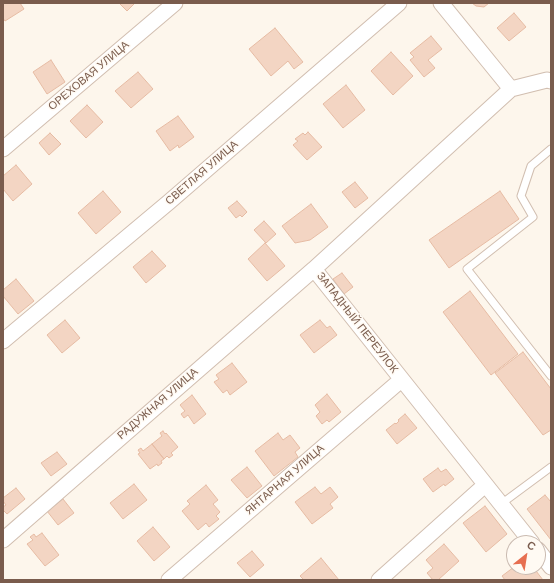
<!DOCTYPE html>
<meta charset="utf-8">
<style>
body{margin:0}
#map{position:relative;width:554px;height:583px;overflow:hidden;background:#fdf6ec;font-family:"DM Sans",sans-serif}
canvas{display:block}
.frame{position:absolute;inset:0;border:4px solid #7a5c4d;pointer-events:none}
.north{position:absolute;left:506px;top:535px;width:40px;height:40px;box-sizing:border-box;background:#fffaf3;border:1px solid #cabbb1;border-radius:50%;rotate:30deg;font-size:11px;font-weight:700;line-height:16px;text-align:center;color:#7a5c4d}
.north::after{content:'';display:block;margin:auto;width:14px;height:18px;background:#e76f51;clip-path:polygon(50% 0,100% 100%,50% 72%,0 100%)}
</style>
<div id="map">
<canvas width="554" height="583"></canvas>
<div class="frame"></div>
<div class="north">С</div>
</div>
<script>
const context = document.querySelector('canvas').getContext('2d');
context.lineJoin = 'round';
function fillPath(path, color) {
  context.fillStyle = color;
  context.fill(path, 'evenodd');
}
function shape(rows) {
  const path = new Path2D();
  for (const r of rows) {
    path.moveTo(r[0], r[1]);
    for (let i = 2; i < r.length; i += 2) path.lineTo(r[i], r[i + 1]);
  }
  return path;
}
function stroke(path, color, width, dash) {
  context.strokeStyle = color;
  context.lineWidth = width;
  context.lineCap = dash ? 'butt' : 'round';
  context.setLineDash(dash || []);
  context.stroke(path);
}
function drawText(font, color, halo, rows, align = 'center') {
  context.font = font + ' "DM Sans",sans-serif';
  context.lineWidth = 3;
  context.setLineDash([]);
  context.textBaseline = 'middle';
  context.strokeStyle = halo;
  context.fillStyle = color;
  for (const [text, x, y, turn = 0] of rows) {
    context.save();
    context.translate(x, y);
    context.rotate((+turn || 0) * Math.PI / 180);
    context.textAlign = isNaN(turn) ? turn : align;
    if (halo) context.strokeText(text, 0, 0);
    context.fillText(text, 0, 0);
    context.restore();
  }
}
const building = shape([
 [3,3,20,3,24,9,5,21,3,18,3,3],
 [119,3,135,3,127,11,119,3],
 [472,3,489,3,484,7,476,6,472,3],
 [514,13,526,27,509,41,497,28,514,13],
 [275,28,303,62,294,69,288,61,271,76,249,49,275,28],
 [431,36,442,49,428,60,435,68,424,77,410,60,414,57,410,53,431,36],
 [391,52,413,76,393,95,371,71,391,52],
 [51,60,65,82,47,94,33,72,51,60],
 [138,72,153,89,131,108,115,91,138,72],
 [346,85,365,110,343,128,323,104,346,85],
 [87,105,103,122,86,138,70,121,87,105],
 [178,116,194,137,179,148,178,145,170,151,156,131,178,116],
 [308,132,322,147,307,160,293,145,298,141,295,139,303,133,305,135,308,132],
 [50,133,61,144,49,155,39,143,50,133],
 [16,165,32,184,13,201,3,189,3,176,16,165],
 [355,182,368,198,355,208,342,192,355,182],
 [103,191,121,212,96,234,78,213,103,191],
 [500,191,519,219,449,268,429,240,500,191],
 [237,201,247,212,242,217,240,215,236,218,228,208,237,201],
 [311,204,328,227,310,240,295,243,282,226,311,204],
 [264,221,276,234,266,243,254,230,264,221],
 [265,243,285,266,267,281,248,259,265,243],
 [152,251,166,266,146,283,133,267,152,251],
 [342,273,353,287,344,294,333,279,342,273],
 [16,279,34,301,18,314,3,296,3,290,16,279],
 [470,291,518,354,491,375,443,312,470,291],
 [65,320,80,338,62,353,47,335,65,320],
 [320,320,327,328,330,326,337,335,314,353,300,335,320,320],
 [523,352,551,389,551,430,543,435,495,373,523,352],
 [232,363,247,382,230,395,227,390,223,393,214,382,219,379,216,375,232,363],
 [327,394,341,412,329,422,327,420,322,424,316,416,320,412,315,405,327,394],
 [192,395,206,414,194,424,188,415,184,418,181,414,185,411,180,405,192,395],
 [405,414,417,428,397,444,386,430,395,423,396,424,399,421,398,420,405,414],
 [163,431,165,434,166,433,178,447,171,453,173,455,169,458,167,456,164,459,152,444,162,436,160,433,163,431],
 [278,433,283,440,290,435,300,448,295,452,298,457,274,476,255,451,278,433],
 [152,444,164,459,161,461,162,463,158,466,157,464,150,469,138,454,140,453,138,450,141,448,143,451,152,444],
 [57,452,67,464,51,476,41,463,57,452],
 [247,467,262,486,247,498,231,480,247,467],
 [438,468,441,472,446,469,454,479,445,486,444,484,433,492,423,479,438,468],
 [134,484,147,500,123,519,110,503,134,484],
 [206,485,218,500,213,504,220,512,216,516,219,519,209,527,206,523,198,530,182,511,190,504,187,501,206,485],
 [315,487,321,494,330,487,338,497,330,504,333,508,312,524,295,502,315,487],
 [16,488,25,499,7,514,3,510,3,507,6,505,3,501,3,498,16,488],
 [545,495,551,502,551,540,527,509,545,495],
 [63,499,74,513,58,525,47,511,63,499],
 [485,506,507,534,486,552,463,523,485,506],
 [153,527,170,547,154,561,137,541,153,527],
 [42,533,59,555,45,566,27,544,33,540,30,537,34,534,36,537,42,533],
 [444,544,459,561,438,580,433,580,427,573,433,568,426,560,444,544],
 [252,551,264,565,250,577,237,563,252,551],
 [321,558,339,580,304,580,300,576,321,558],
 [514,567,533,567,543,580,505,580,502,576,514,567]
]);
fillPath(building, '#f3d5c3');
stroke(building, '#e6bba3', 1);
const lane = shape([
 [551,149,531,166,521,196,533,217,467,269,551,376],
 [501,504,551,467]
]);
const street = shape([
 [441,3,511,89],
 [3,149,175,3],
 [3,341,169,202,399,3],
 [3,540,314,269],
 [532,543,314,269,511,89,547,80,551,81],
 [538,550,551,567],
 [169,580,401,380],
 [379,580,485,485]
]);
stroke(lane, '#d1beb0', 9);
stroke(street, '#d1beb0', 17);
stroke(lane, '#fff', 7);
stroke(street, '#fff', 15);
drawText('11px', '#7a5c4d', '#fffaf3', [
 ["ОРЕХОВАЯ УЛИЦА",89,76,-40],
 ["СВЕТЛАЯ УЛИЦА",202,173,-41],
 ["ЗАПАДНЫЙ ПЕРЕУЛОК",357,323,52],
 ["РАДУЖНАЯ УЛИЦА",158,404,-41],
 ["ЯНТАРНАЯ УЛИЦА",285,480,-41]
]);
</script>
